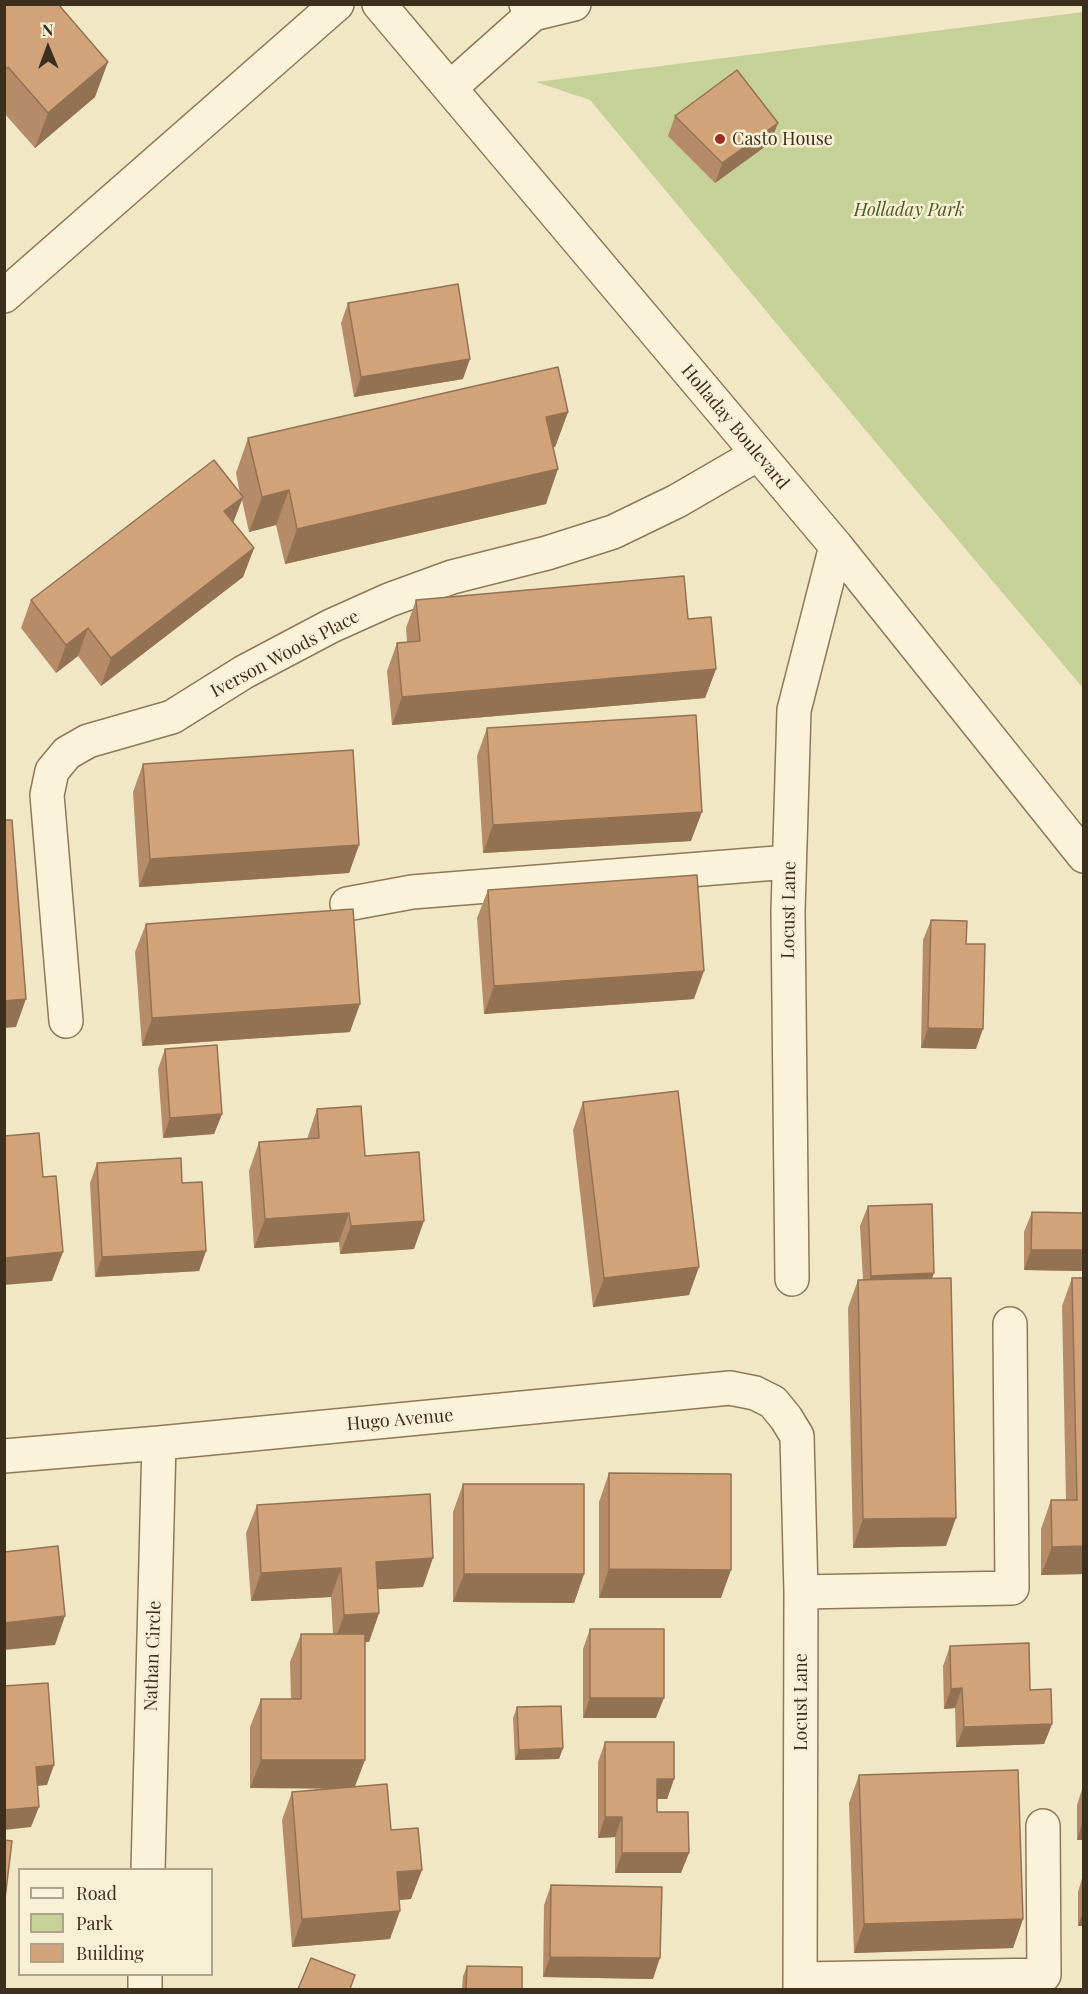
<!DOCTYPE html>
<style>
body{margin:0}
#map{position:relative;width:1088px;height:1994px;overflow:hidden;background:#f1e7c5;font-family:"Playfair Display",serif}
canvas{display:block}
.frame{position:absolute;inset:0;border:6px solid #3d2f1e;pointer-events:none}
.legend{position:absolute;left:18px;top:1868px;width:195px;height:108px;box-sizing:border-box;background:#f8f0d5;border:2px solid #ada38c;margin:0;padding:8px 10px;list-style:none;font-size:18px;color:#3d2f1e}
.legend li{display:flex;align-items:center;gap:12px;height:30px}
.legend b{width:30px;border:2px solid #ada38c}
.north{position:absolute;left:18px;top:18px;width:60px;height:60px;-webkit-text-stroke:4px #f8f0d5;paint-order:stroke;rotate:359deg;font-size:16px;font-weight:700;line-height:24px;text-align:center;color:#3d2f1e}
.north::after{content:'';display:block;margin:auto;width:21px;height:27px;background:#3d2f1e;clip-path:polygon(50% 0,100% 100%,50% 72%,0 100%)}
</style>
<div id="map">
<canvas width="1088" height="1994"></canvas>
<div class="frame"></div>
<ul class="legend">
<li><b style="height:8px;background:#fbf3d9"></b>Road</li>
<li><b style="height:16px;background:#c6d197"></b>Park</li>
<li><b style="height:16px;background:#d2a378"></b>Building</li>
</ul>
<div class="north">N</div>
</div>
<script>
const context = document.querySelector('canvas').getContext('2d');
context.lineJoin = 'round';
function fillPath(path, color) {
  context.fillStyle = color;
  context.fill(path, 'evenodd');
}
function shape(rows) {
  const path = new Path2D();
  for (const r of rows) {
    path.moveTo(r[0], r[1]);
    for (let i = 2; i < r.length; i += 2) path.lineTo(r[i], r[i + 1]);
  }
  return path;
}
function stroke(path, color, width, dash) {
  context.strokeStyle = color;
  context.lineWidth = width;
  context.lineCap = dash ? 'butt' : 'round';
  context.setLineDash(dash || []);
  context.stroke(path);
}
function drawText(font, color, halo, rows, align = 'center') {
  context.font = font + ' "Playfair Display",serif';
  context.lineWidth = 5;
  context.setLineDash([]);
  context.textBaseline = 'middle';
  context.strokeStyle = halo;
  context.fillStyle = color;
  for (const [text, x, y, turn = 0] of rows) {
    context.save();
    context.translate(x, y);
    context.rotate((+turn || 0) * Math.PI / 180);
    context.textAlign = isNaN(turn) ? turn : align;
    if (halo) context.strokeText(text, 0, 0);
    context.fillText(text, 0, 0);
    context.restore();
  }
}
fillPath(shape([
 [1083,12,1083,688,903,475,590,100,536,82]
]), '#c6d197');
const minor = shape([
 [379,4,836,546,1084,856],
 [526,4,533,14,574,4],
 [450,88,533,14],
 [4,296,337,4],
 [347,904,412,892,789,862],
 [66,1021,47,795,52,771,67,753,88,741,172,717,244,672,331,626,389,600,452,577,547,553,613,532,677,501,758,454],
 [792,1279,788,911,794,710,836,546],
 [4,1456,159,1443,730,1388,755,1393,773,1402,786,1418,797,1436,801,1592,800,1990],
 [801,1592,1012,1588,1010,1324],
 [148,1870,159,1443],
 [800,1979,1044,1975,1043,1826],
 [145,1988,145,1974]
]);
stroke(minor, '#8e7859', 36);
stroke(minor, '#fbf3d9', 33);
fillPath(shape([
 [4,4,95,97,35,148,4,113],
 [675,116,778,123,770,143,715,183,668,136],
 [348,303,463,379,354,397,341,323],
 [568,412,555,447,553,447,546,504,285,564,276,525,249,532,242,500,233,523,254,548,243,577,101,686,78,656,56,673,21,628,31,600,240,494,236,473,248,438],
 [416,600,688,619,716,669,705,698,392,725,387,671,397,643,407,642,406,628],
 [487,728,691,841,483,853,477,756],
 [143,764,359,845,349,873,139,887,133,792],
 [488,890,694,999,484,1014,477,918],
 [931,920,966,944,976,1049,921,1048,923,940],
 [146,924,350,1032,142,1046,135,952],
 [165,1049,222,1114,214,1134,163,1138,158,1069],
 [583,1102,689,1295,593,1307,573,1130],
 [317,1109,365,1156,414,1249,340,1254,339,1242,254,1248,249,1171,259,1142,307,1139],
 [97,1163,182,1183,206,1251,199,1271,95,1277,90,1183],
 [868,1206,932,1279,946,1546,853,1548,848,1308,858,1280,863,1280,860,1226],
 [1032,1212,1083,1213,1083,1271,1024,1270,1024,1232],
 [1072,1278,1083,1278,1083,1574,1041,1575,1041,1529,1051,1500,1066,1500,1062,1306],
 [609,1473,721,1598,599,1598,599,1502],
 [463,1484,584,1574,574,1603,453,1602,453,1512],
 [257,1505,423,1587,378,1589,379,1613,369,1642,365,1642,355,1786,391,1830,411,1899,399,1900,390,1939,292,1947,282,1820,292,1792,330,1788,250,1788,250,1727,261,1699,291,1699,290,1662,301,1634,333,1634,331,1597,251,1601,246,1533],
 [590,1629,656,1718,583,1718,583,1649],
 [950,1646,1030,1690,1052,1724,1044,1744,956,1747,955,1708,944,1709,943,1666],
 [517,1707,563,1748,559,1759,515,1760,513,1718],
 [605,1742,674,1779,667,1799,657,1799,657,1812,681,1873,615,1873,615,1837,598,1838,598,1762],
 [859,1775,1023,1919,1013,1948,854,1953,849,1803],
 [1083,1786,1083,1840,1077,1840,1077,1805],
 [1083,1875,1083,1926,1078,1926,1078,1892],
 [551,1885,653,1979,543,1977,544,1905],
 [467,1966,522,1989,462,1989,463,1976]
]), '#b58c67');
fillPath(shape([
 [108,62,95,97,35,148,48,113],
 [778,123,770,143,715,183,722,163],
 [470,359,463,379,354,397,361,377],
 [568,412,555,447,534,452,546,417],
 [558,469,546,504,285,564,297,529],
 [289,490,276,525,249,532,262,497],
 [243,497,232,525,224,511],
 [254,548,243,577,101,686,111,658],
 [88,628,78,656,56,673,66,645],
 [716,669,705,698,392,725,402,697],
 [702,812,691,841,483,853,493,825],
 [359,845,349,873,139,887,150,859],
 [704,971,694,999,484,1014,494,986],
 [26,999,16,1027,4,1028,4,1001],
 [360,1004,350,1032,142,1046,152,1018],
 [928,1028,983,1029,976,1049,921,1048],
 [222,1114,214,1134,163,1138,170,1118],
 [349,1213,339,1242,254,1248,265,1219],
 [424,1221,414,1249,340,1254,351,1226],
 [1031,1250,1083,1250,1083,1271,1024,1270],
 [206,1251,199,1271,95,1277,102,1257],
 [63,1252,52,1281,4,1285,4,1258],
 [699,1267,689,1295,593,1307,604,1278],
 [934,1273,927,1293,863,1296,871,1276],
 [956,1518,946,1546,853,1548,863,1519],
 [1083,1546,1083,1574,1041,1575,1052,1547],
 [433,1558,423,1587,366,1590,376,1562],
 [341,1568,331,1597,251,1601,261,1573],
 [609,1569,731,1570,721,1598,599,1598],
 [464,1574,584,1574,574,1603,453,1602],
 [379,1613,369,1642,334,1644,344,1615],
 [65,1616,55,1645,4,1650,4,1623],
 [962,1688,955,1708,944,1709,951,1689],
 [590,1698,664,1698,656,1718,583,1718],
 [1052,1724,1044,1744,956,1747,964,1727],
 [563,1748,559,1759,515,1760,519,1750],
 [261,1760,365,1760,354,1789,250,1788],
 [54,1765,47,1785,28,1787,36,1767],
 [657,1779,674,1779,667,1799,649,1799],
 [39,1807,31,1827,4,1830,4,1810],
 [605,1817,622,1817,615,1837,598,1838],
 [1083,1821,1083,1840,1077,1840],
 [622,1853,689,1853,681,1873,615,1873],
 [422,1870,411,1899,387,1901,397,1872],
 [400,1911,390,1939,292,1947,302,1919],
 [1083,1912,1083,1926,1078,1926],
 [1023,1919,1013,1948,854,1953,864,1924],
 [550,1957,660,1958,653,1979,543,1977]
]), '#937254');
const building = shape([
 [4,4,58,4,108,62,48,113,8,67,4,70,4,4],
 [737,70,778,123,722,163,675,116,737,70],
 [458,284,470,359,361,377,348,303,458,284],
 [558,367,568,412,546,417,558,469,297,529,289,490,262,497,248,438,558,367],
 [214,460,243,497,224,511,254,548,111,658,88,628,66,645,31,600,214,460],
 [684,576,688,619,711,617,716,669,402,697,397,643,420,641,416,600,684,576],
 [696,715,702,812,493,825,487,728,696,715],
 [353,750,359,845,150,859,143,764,353,750],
 [4,820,12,820,26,999,4,1001,4,820],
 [697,875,704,971,494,986,488,890,697,875],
 [353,909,360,1004,152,1018,146,924,353,909],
 [931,920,967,921,966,944,985,944,983,1029,928,1028,931,920],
 [217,1045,222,1114,170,1118,165,1049,217,1045],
 [678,1091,699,1267,604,1278,583,1102,678,1091],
 [361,1106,365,1156,419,1152,424,1221,351,1226,349,1213,265,1219,259,1142,319,1138,317,1109,361,1106],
 [4,1124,5,1136,39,1133,43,1177,56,1176,63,1252,4,1258,4,1124],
 [181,1158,182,1183,202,1182,206,1251,102,1257,97,1163,181,1158],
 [932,1204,934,1273,871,1276,868,1206,932,1204],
 [1032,1212,1083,1213,1083,1250,1031,1250,1032,1212],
 [951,1278,956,1518,863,1519,858,1280,951,1278],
 [1072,1278,1083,1278,1083,1546,1052,1547,1051,1500,1077,1500,1072,1278],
 [609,1473,731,1474,731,1570,609,1569,609,1473],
 [463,1484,584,1484,584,1574,464,1574,463,1484],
 [430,1494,433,1558,376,1562,379,1613,344,1615,341,1568,261,1573,257,1505,430,1494],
 [58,1546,65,1616,4,1623,4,1552,58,1546],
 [590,1629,664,1629,664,1698,590,1698,590,1629],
 [301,1634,365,1634,365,1760,261,1760,261,1699,301,1699,301,1634],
 [1029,1643,1030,1690,1051,1689,1052,1724,964,1727,962,1688,951,1689,950,1646,1029,1643],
 [48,1683,54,1765,36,1767,39,1807,4,1810,4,1686,48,1683],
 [561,1706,563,1748,519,1750,517,1707,561,1706],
 [605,1742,674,1742,674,1779,657,1779,657,1812,688,1812,689,1853,622,1853,622,1817,605,1817,605,1742],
 [1018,1770,1023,1919,864,1924,859,1775,1018,1770],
 [387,1784,391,1830,418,1828,422,1870,397,1872,400,1911,302,1919,292,1792,387,1784],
 [4,1840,12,1841,4,1907,4,1840],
 [551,1885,662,1887,660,1958,550,1957,551,1885],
 [311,1958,355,1975,350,1989,298,1989,311,1958],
 [467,1966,522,1967,522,1989,466,1989,467,1966]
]);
fillPath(building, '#d2a378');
stroke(building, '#937254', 1.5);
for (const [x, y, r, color] of [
 [720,139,6,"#a12c25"]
]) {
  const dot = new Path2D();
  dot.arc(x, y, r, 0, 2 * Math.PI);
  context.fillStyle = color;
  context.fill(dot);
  stroke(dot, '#f8f0d5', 2);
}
drawText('18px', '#3d2f1e', '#f8f0d5', [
 ["Casto House",732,139]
], 'left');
drawText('italic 18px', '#495b23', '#f8f0d5', [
 ["Holladay Park",909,210]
]);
drawText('18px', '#3d2f1e', '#f8f0d5', [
 ["Holladay Boulevard",735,427,50],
 ["Iverson Woods Place",285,654,-28],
 ["Locust Lane",789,910,-89],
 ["Hugo Avenue",400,1420,-5],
 ["Nathan Circle",153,1656,-88],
 ["Locust Lane",801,1702,-90]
]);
</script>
